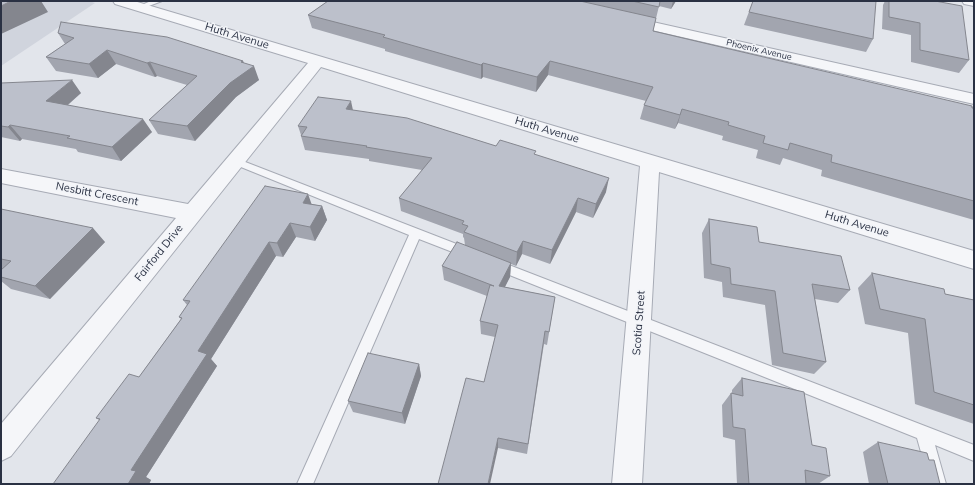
<!DOCTYPE html>
<style>
body{margin:0}
#map{position:relative;width:975px;height:485px;overflow:hidden;background:#e2e5eb;font-family:Mulish,sans-serif}
canvas{display:block}
.frame{position:absolute;inset:0;border:2px solid #2a3143;pointer-events:none}
</style>
<div id="map">
<canvas width="975" height="485"></canvas>
<div class="frame"></div>
</div>
<script>
const context = document.querySelector('canvas').getContext('2d');
context.lineJoin = 'round';
function fillPath(path, color) {
  context.fillStyle = color;
  context.fill(path, 'evenodd');
}
function shape(rows) {
  const path = new Path2D();
  for (const r of rows) {
    path.moveTo(r[0], r[1]);
    for (let i = 2; i < r.length; i += 2) path.lineTo(r[i], r[i + 1]);
  }
  return path;
}
function stroke(path, color, width, dash) {
  context.strokeStyle = color;
  context.lineWidth = width;
  context.lineCap = dash ? 'butt' : 'round';
  context.setLineDash(dash || []);
  context.stroke(path);
}
function drawText(font, color, halo, rows, align = 'center') {
  context.font = font + ' Mulish,sans-serif';
  context.lineWidth = 3;
  context.setLineDash([]);
  context.textBaseline = 'middle';
  context.strokeStyle = halo;
  context.fillStyle = color;
  for (const [text, x, y, turn = 0] of rows) {
    context.save();
    context.translate(x, y);
    context.rotate((+turn || 0) * Math.PI / 180);
    context.textAlign = isNaN(turn) ? turn : align;
    if (halo) context.strokeText(text, 0, 0);
    context.fillText(text, 0, 0);
    context.restore();
  }
}
fillPath(shape([
 [1,1,89,1,95,3,1,66]
]), '#d0d4dd');
const service = shape([
 [151,1,162,1,141,9,137,7,151,1],
 [235,158,472,250,474,253,472,256,468,258,419,239,313,484,297,484,409,235,231,163,230,161,231,159,235,158],
 [496,260,974,445,974,461,935,445,946,484,930,484,917,438,492,268,490,265,492,262,496,260]
]);
const minor = shape([
 [113,1,134,1,974,251,974,269,659,172,642,484,612,484,640,166,321,67,11,456,1,461,1,424,176,218,1,183,1,169,188,204,308,63,115,4,113,1],
 [962,1,974,1,974,6,964,4,962,1],
 [626,16,974,94,974,104,621,23,619,20,621,17,626,16]
]);
stroke(service, '#a7abb5', 2);
stroke(minor, '#a7abb5', 2);
fillPath(service, '#f5f6f9');
fillPath(minor, '#f5f6f9');
fillPath(shape([
 [328,1,676,1,671,9,659,6,653,31,974,108,974,220,821,176,822,170,783,158,780,165,756,158,758,150,722,140,723,136,678,123,675,129,640,119,644,105,646,101,548,75,536,92,483,77,481,79,385,51,385,49,312,28,308,15],
 [753,1,873,39,866,52,744,25],
 [885,1,935,1,969,60,959,73,911,62,911,35,882,29,883,5],
 [58,33,243,61,244,63,259,80,236,97,195,141,158,134,149,120,187,85,157,76,155,77,116,64,98,78,56,71,46,57,65,44],
 [1,83,81,93,68,105,152,132,121,161,78,152,76,149,22,139,20,141,1,137],
 [353,110,496,146,536,155,606,192,593,218,576,212,550,264,522,254,516,266,511,264,510,277,505,287,555,297,547,345,544,344,527,454,498,448,484,382,495,337,481,334,480,321,487,296,444,280,442,266,465,245,464,238,463,237,463,234,401,211,399,198,422,170,369,161,369,159,305,150,301,136,301,135,298,126],
 [312,204,322,206,327,220,315,241,296,237,283,257,276,256,211,359,217,366,146,477,151,480,149,484,99,420,96,418,139,377,181,319,179,317,187,305,183,300],
 [1,209,105,242,50,299,11,289,1,281,1,270,2,270,1,270],
 [709,219,759,242,850,290,838,303,815,299,826,362,814,374,772,365,765,305,723,297,722,282,704,278,702,233],
 [872,273,945,294,974,300,974,424,915,404,908,333,865,324,858,288],
 [419,364,421,376,405,424,353,412,348,401],
 [742,378,812,445,830,476,818,484,810,484,806,483,806,484,737,484,735,440,723,437,722,405,731,393,732,394,732,390],
 [878,442,929,460,940,484,869,484,863,452]
]), '#a2a5af');
fillPath(shape([
 [11,1,41,1,48,12,1,34,1,6],
 [673,1,676,1,671,9],
 [107,50,116,64,98,78,89,64],
 [243,61,247,71,254,66,259,80,236,97,195,141,187,126,230,83,241,62],
 [550,61,548,75,536,92,537,77],
 [150,62,157,76,155,77,147,63],
 [483,63,483,77,481,79,481,65],
 [72,80,81,93,57,114,46,101],
 [351,101,354,115,346,109],
 [682,109,678,123,675,129,680,115],
 [143,119,152,132,121,161,112,147],
 [10,125,22,139,20,141,8,127],
 [609,178,606,192,593,218,596,204],
 [308,194,313,208,303,203],
 [578,198,576,212,550,264,552,250],
 [322,206,327,220,315,241,310,227],
 [290,223,296,237,283,257,277,243],
 [93,228,105,242,50,299,35,286],
 [523,241,522,254,516,266,517,252],
 [269,242,276,256,211,359,217,366,146,477,151,480,149,484,128,484,131,470,198,351],
 [511,263,510,277,498,300,499,286],
 [419,364,421,376,405,424,402,413],
 [498,438,498,448,490,484,488,484]
]), '#84868e');
const building = shape([
 [1,1,11,1,1,6,1,1],
 [328,1,580,1,656,18,653,31,972,106,972,108,974,108,974,201,831,162,832,155,790,143,788,150,763,143,765,136,728,125,729,122,682,109,680,115,644,105,653,87,550,61,537,77,483,63,481,65,383,37,385,35,308,15,328,1],
 [632,1,660,1,659,7,632,1],
 [753,1,876,1,873,39,749,12,753,1],
 [889,1,935,1,962,6,969,60,920,50,920,23,889,17,889,1],
 [61,22,167,37,243,61,241,62,254,66,230,83,187,126,149,120,197,76,150,62,147,63,107,50,89,64,46,57,74,38,58,33,61,22],
 [72,80,46,101,143,119,112,147,67,138,70,136,10,125,8,127,1,126,1,83,72,80],
 [318,97,351,101,346,109,407,118,496,146,500,140,536,151,534,154,609,178,596,204,578,198,552,250,523,241,517,252,464,232,468,226,462,224,464,221,399,198,432,158,366,147,367,146,301,136,307,127,298,126,318,97],
 [265,186,308,194,303,203,322,206,310,227,290,223,277,243,269,242,198,351,207,354,131,470,136,471,128,484,53,484,100,419,96,418,129,374,139,377,182,318,179,317,190,301,183,300,265,186],
 [1,209,93,228,35,286,1,277,1,270,11,261,1,259,1,209],
 [709,219,757,227,759,242,841,256,850,290,812,284,826,362,783,353,775,291,731,284,730,268,711,264,709,219],
 [457,242,511,263,499,286,555,297,549,332,545,331,528,444,498,438,488,484,438,484,466,378,484,382,498,325,480,321,490,285,494,286,442,266,457,242],
 [872,273,944,289,945,294,974,300,974,405,934,392,925,319,880,309,872,273],
 [368,353,419,364,402,413,348,401,368,353],
 [742,378,804,392,812,445,826,448,830,476,805,470,806,484,749,484,745,429,733,427,731,393,743,396,742,378],
 [878,442,927,453,929,460,934,460,940,484,888,484,878,442]
]);
fillPath(building, '#bcc0cb');
stroke(building, '#84868e', 1);
drawText('9px', '#2a3143', '#f2f4f8', [
 ["Phoenix Avenue",759,50,13]
]);
drawText('11px', '#2a3143', '#f2f4f8', [
 ["Huth Avenue",237,36,17],
 ["Huth Avenue",547,130,17],
 ["Nesbitt Crescent",97,194,11],
 ["Huth Avenue",857,224,17],
 ["Fairford Drive",159,253,-51],
 ["Scotia Street",639,323,-86]
]);
</script>
